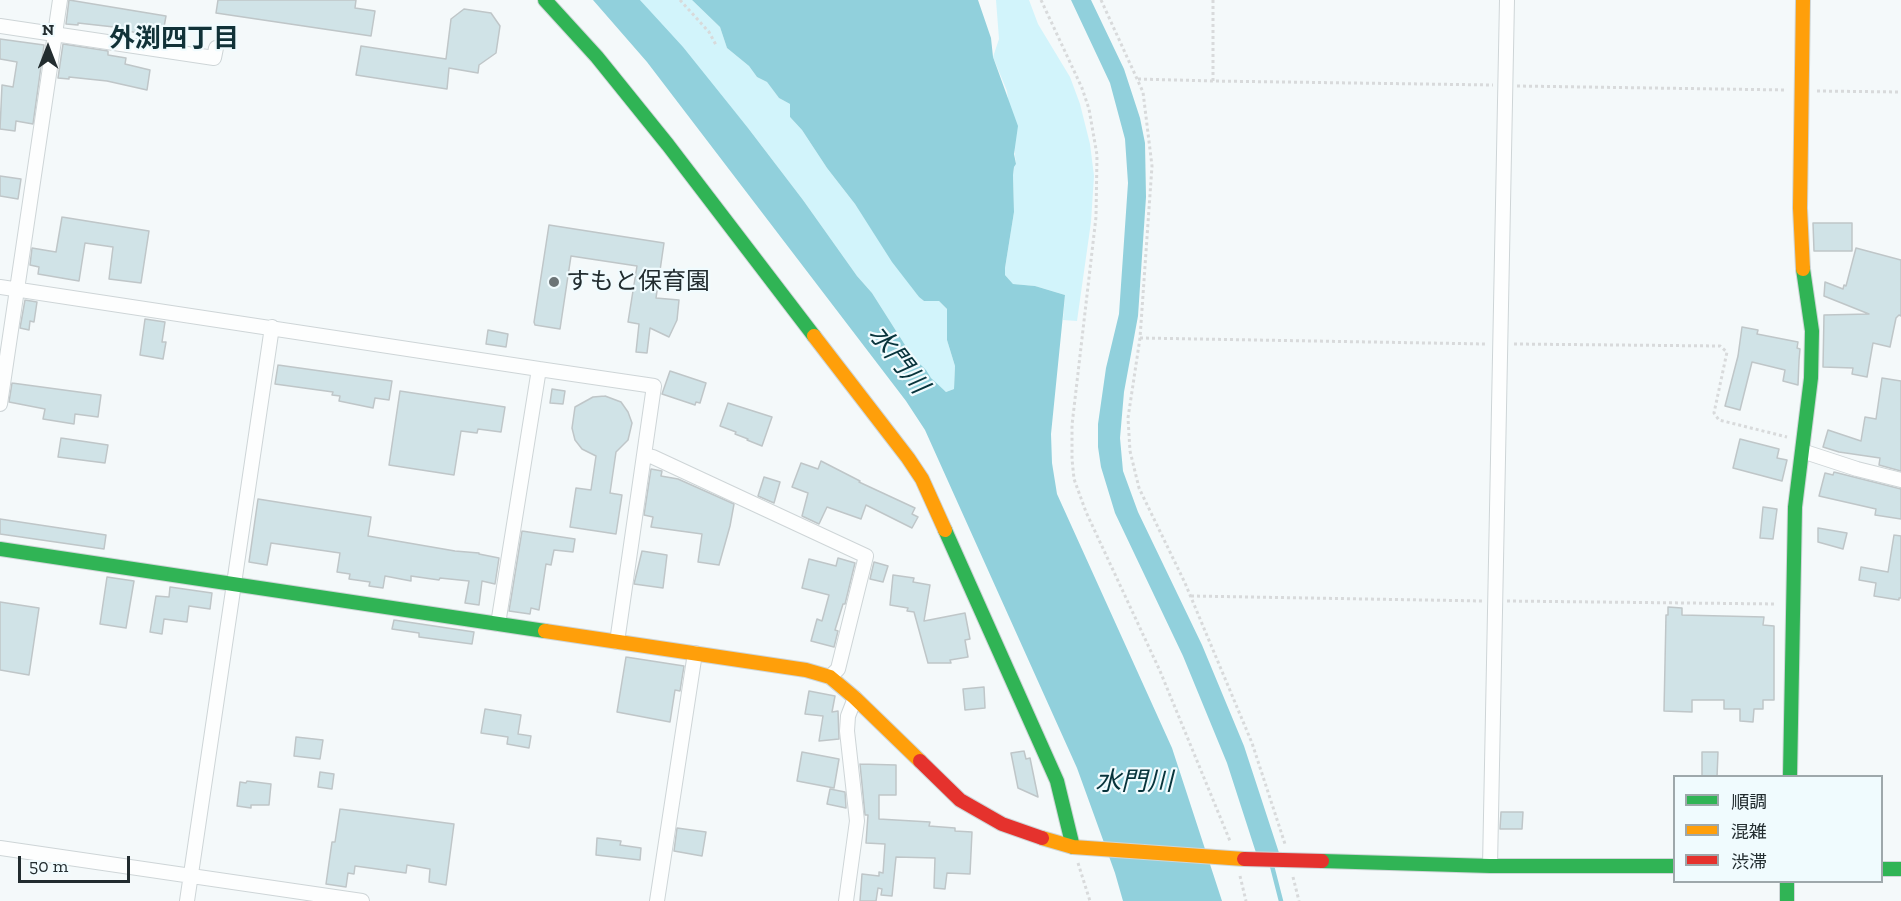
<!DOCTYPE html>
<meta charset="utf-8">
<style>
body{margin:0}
#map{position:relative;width:1901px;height:901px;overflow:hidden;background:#f4f9fa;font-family:"Zilla Slab","Noto Sans JP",serif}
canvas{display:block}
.legend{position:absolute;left:1673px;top:775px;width:210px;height:108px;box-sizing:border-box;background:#f0fbfe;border:2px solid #9ea8ab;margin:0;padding:8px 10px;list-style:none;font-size:18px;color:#222c2f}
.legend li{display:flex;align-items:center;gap:12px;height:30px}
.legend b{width:30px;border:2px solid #9ea8ab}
.north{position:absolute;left:18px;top:18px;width:60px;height:60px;-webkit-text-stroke:4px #f0fbfe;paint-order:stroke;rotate:0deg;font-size:16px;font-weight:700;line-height:24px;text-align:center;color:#222c2f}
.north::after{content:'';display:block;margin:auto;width:21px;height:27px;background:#222c2f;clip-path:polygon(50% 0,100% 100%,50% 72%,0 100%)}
.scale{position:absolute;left:18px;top:856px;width:112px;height:27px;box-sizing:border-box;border:3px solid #222c2f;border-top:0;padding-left:8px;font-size:18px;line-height:21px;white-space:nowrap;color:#222c2f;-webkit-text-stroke:4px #f0fbfe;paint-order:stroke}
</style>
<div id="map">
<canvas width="1901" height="901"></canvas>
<ul class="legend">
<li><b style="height:8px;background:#30b455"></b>順調</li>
<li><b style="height:8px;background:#ff9f0a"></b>混雑</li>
<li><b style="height:8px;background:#e5322d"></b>渋滞</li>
</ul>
<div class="north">N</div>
<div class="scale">50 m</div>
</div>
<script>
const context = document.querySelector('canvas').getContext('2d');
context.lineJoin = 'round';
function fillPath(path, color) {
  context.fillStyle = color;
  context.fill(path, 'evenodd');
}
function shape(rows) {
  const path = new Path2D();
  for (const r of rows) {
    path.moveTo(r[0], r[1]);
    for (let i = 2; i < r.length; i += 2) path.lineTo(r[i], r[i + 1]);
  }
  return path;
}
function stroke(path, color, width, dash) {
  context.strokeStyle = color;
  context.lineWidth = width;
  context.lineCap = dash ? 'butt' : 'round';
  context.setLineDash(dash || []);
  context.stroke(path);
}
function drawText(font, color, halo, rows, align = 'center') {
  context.font = font + ' "Zilla Slab","Noto Sans JP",serif';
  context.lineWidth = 4.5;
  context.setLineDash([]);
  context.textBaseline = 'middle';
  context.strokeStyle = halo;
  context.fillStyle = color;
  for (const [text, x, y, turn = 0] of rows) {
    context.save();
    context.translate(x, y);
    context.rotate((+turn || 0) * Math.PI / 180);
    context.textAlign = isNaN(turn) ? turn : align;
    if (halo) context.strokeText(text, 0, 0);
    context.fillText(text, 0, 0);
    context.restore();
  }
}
fillPath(shape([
 [640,0,692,0,720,27,727,48,749,66,757,77,767,82,779,98,790,104,790,117,802,130,827,168,855,204,893,262,919,297,924,301,939,301,947,309,947,340,955,366,954,389,946,392,938,386,912,356,872,293,857,276,803,200,748,128],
 [996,0,1029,0,1038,24,1070,77,1080,104,1090,144,1094,176,1091,222,1077,321,1063,320,1065,295,1035,286,1013,284,1005,275,1005,268,1014,212,1013,175,1014,167,1016,164,1007,91,993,57,999,39]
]), '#d2f4fb');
fillPath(shape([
 [593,0,640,0,683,47,748,128,803,200,857,276,872,293,912,356,926,370,931,378,946,392,954,389,955,366,947,340,947,309,939,301,924,301,919,297,892,262,855,204,827,168,802,130,790,117,790,104,779,98,767,82,757,77,749,66,727,48,720,27,692,0,978,0,991,38,993,57,1018,126,1014,154,1016,164,1014,167,1013,175,1014,212,1005,268,1005,275,1013,284,1035,286,1065,295,1051,434,1052,463,1057,494,1172,748,1222,901,1123,901,1115,873,1077,768,925,430,906,401,647,62],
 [1071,0,1091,0,1124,69,1140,118,1145,143,1146,197,1138,316,1124,392,1120,438,1123,471,1138,512,1202,645,1244,746,1282,862,1259,862,1227,763,1183,656,1115,513,1101,467,1098,447,1098,424,1106,368,1119,314,1128,183,1125,139,1110,83]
]), '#91d0dc');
stroke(shape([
 [1272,866,1281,901]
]), '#91d0dc', 4.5);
const building = shape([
 [69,0,166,16,162,38,123,30,123,28,78,23,78,25,66,24,69,0],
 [218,0,356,0,355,8,375,11,371,36,216,13,218,0],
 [464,9,491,13,500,26,496,53,479,65,478,73,449,68,447,89,356,75,361,46,446,59,451,19,464,9],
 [0,39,44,45,33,124,16,121,15,131,0,129,2,85,13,87,17,62,0,59,0,39],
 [63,44,108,51,108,55,126,58,125,64,150,70,147,90,107,81,69,77,69,79,58,78,63,44],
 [0,176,21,179,18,199,0,196,0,176],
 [62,217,149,231,141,283,109,279,113,247,85,243,79,281,38,274,39,267,30,265,32,248,56,252,62,217],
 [1813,223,1852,223,1852,251,1814,251,1813,223],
 [549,225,664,243,656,298,679,300,677,320,669,337,650,328,647,353,636,352,639,324,628,322,637,266,571,256,560,329,535,325,534,322,549,225],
 [1856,248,1901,260,1901,316,1899,315,1896,318,1890,347,1873,343,1867,377,1852,374,1853,368,1823,367,1824,315,1869,314,1824,296,1825,282,1843,289,1844,285,1846,286,1856,248],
 [25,300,37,302,34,322,30,321,29,330,20,328,25,300],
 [145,319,165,322,162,342,166,342,163,359,140,355,145,319],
 [1742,327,1758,330,1757,334,1798,342,1797,348,1800,349,1799,360,1798,385,1783,381,1785,370,1752,362,1740,410,1725,406,1738,356,1742,327],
 [488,330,508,334,506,347,486,344,488,330],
 [278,365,392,381,389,400,375,398,373,408,339,401,340,396,332,395,333,392,275,384,278,365],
 [670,371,706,383,700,403,696,402,695,405,662,394,670,371],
 [1882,378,1901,381,1901,471,1879,465,1880,458,1839,452,1823,447,1828,430,1861,441,1865,417,1876,419,1882,378],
 [12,383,101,395,98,417,75,414,74,424,43,419,45,409,9,402,12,383],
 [552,389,565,391,563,404,550,403,552,389],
 [400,391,505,407,501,432,478,429,477,433,461,431,454,475,389,465,400,391],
 [605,396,621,402,628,412,632,423,628,440,616,452,610,493,622,495,616,534,570,527,576,488,591,490,596,456,582,449,575,440,572,428,575,407,593,397,605,396],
 [728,403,772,417,762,446,747,440,748,439,735,434,736,432,720,426,728,403],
 [61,438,108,445,105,463,58,457,61,438],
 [1740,439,1779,449,1777,458,1787,460,1782,481,1733,468,1740,439],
 [821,461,860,481,859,482,915,508,912,514,918,517,912,528,866,505,861,519,827,507,819,524,802,516,808,493,792,487,801,463,818,469,821,461],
 [651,469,662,471,661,476,678,479,734,504,730,526,719,565,698,562,702,534,651,527,653,517,644,515,651,469],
 [1834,472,1901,489,1901,519,1875,515,1876,509,1819,496,1825,473,1833,475,1834,472],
 [764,477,780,482,774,503,758,496,764,477],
 [258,499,371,517,368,536,455,551,479,553,479,554,499,558,495,584,482,581,479,605,465,603,469,581,440,578,439,580,411,576,411,581,385,576,383,588,369,586,370,582,349,579,350,574,337,572,340,553,271,543,267,565,249,562,258,499],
 [1763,507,1777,509,1773,539,1760,538,1763,507],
 [0,519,106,535,104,549,0,534,0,519],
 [1818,528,1847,533,1843,549,1818,542,1818,528],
 [522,531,575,539,573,552,554,550,551,565,546,564,539,610,531,608,530,614,509,611,522,531],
 [1894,535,1901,536,1901,598,1899,598,1899,600,1874,596,1876,583,1859,580,1861,567,1888,572,1894,535],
 [642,551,667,555,663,588,634,584,642,551],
 [838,558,855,563,845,604,843,604,835,630,838,631,834,647,811,641,817,619,822,621,829,595,802,588,809,559,836,566,838,558],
 [874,562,888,566,883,582,870,579,874,562],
 [893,575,914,578,913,582,930,585,924,621,965,613,970,639,965,640,968,657,950,660,951,663,928,663,914,612,907,611,908,608,890,605,893,575],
 [107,577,134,581,126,628,100,624,107,577],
 [170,587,212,593,210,609,189,606,187,622,164,619,162,634,150,632,156,596,169,597,170,587],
 [0,602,39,608,29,675,0,670,0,602],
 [1668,607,1682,608,1682,615,1764,617,1763,625,1774,626,1774,700,1763,700,1763,709,1754,709,1753,722,1740,721,1740,709,1724,709,1724,700,1692,700,1692,712,1664,711,1666,615,1668,615,1668,607],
 [394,620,474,632,472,644,419,637,419,633,392,629,394,620],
 [626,657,684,666,680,691,675,690,670,722,617,712,626,657],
 [984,687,985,708,965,710,963,689,984,687],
 [809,691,835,696,832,712,838,711,839,739,819,741,823,716,805,714,809,691],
 [485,709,521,715,518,734,531,736,529,748,507,744,508,737,481,733,485,709],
 [296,737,323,740,320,759,294,756,296,737],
 [1024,751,1026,759,1030,758,1038,797,1018,788,1011,753,1024,751],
 [802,752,839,759,834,788,797,781,802,752],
 [1702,752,1718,752,1717,777,1702,777,1702,752],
 [860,764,896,765,896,795,879,795,879,819,930,822,929,826,955,828,955,831,972,832,970,874,947,873,945,889,934,888,935,858,896,857,892,896,881,895,882,889,878,888,876,901,860,901,862,874,879,876,879,872,883,873,885,844,866,843,868,815,865,815,860,764],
 [320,772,334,774,332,789,318,787,320,772],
 [247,781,271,784,269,805,251,805,251,808,237,806,240,782,246,783,247,781],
 [830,789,845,792,846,808,827,804,830,789],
 [340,809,454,824,446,885,429,882,430,869,407,865,406,873,355,866,354,874,348,873,346,887,326,884,332,842,335,842,340,809],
 [1501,812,1523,812,1522,829,1500,829,1501,812],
 [677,828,706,832,702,856,674,851,677,828],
 [597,838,621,841,620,845,641,848,640,860,596,855,597,838]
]);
fillPath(building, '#d0e3e7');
stroke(building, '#bfc6c8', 1.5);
const street = shape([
 [0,26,214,58,216,48],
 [0,287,539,369],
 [0,404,60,0],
 [1802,451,1857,469,1901,480],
 [644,455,653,457,866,556,838,669,830,677],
 [498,624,539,369,654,386,617,642],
 [0,848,362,901],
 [1490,866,1507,0],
 [187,901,272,327],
 [657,901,695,653],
 [846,901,857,821,847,731,848,716,855,698]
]);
const fast = shape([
 [545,0,597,57,668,145,814,336],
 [945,530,1057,781,1073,847],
 [0,549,545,631],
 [1790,776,1795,507,1811,378,1812,331,1803,269],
 [1322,861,1490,866,1674,866],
 [1882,869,1901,869],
 [1787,882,1787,901]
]);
const slow = shape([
 [1803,0,1800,208,1803,269],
 [814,336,908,458,922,479,945,530],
 [545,631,806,670,830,677,855,698,920,761],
 [1042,838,1073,847,1244,859]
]);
const jam = shape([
 [920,761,960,800,1002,824,1042,838]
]);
stroke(street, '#ced5d7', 16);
stroke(fast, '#ced5d7', 16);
stroke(slow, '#ced5d7', 16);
stroke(jam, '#ced5d7', 16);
stroke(shape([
 [680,0,709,32,716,45],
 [1041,0,1082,88,1089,109,1097,155,1096,217,1072,425,1072,459,1074,479,1086,512,1160,671,1230,841],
 [1101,0,1143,92,1152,166,1140,338,1128,418,1130,451,1139,488,1185,583,1252,743,1285,844],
 [1213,0,1213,81,1493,85],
 [1138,79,1213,81],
 [1517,86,1787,90],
 [1817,91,1901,92],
 [1140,338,1486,344],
 [1514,344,1720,346,1727,352,1714,413,1719,420,1787,437],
 [1191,596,1483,601],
 [1507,601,1777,604],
 [1078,863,1090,901],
 [1240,876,1246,901],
 [1293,877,1299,901]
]), '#d8dadb', 3, [3, 3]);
stroke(street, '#fdfefe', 14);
stroke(fast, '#30b455', 14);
stroke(slow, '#ff9f0a', 14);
stroke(jam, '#e5322d', 14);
const jamBridge = shape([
 [1244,859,1322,861]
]);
stroke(jamBridge, '#ced5d7', 16, []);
stroke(jamBridge, '#e5322d', 14);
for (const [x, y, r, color] of [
 [554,282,6,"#6c7476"]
]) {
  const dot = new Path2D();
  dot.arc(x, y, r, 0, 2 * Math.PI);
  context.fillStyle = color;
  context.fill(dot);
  stroke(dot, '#f0fbfe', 2);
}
drawText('24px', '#222c2f', '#f0fbfe', [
 ["すもと保育園",566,282]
], 'left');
drawText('bold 26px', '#113238', '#f0fbfe', [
 ["外渕四丁目",174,40]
]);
drawText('italic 26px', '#07333b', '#f0fbfe', [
 ["水門川",898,360,52],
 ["水門川",1134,783]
]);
</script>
